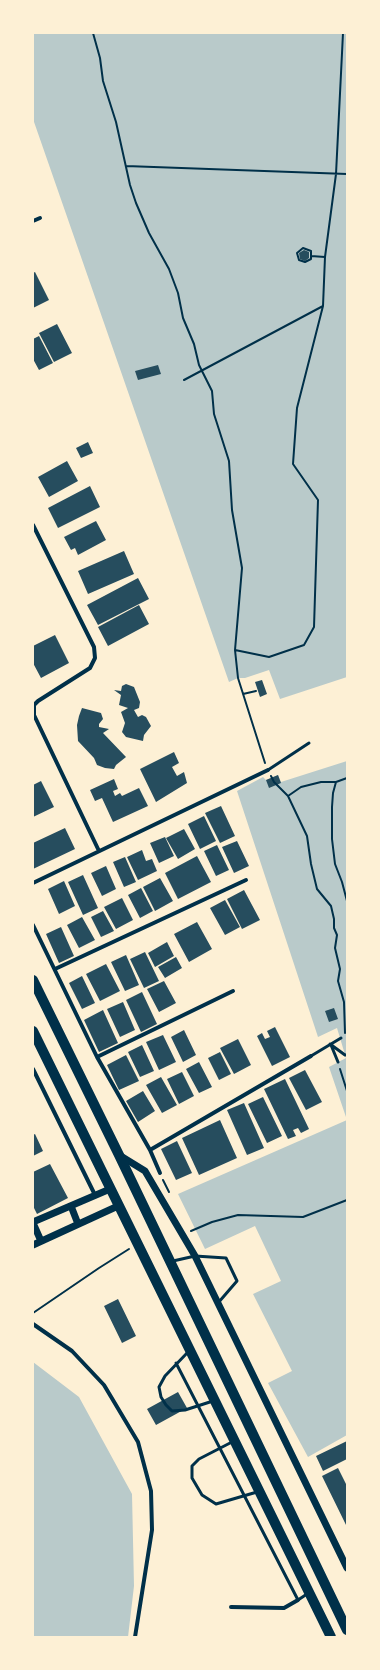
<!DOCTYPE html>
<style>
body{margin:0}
#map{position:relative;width:380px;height:1670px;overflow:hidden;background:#fdf0d5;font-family:Karla,sans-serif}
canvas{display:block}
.frame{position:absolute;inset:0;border:34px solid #fdf0d5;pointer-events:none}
</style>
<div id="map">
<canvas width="380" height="1670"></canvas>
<div class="frame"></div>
</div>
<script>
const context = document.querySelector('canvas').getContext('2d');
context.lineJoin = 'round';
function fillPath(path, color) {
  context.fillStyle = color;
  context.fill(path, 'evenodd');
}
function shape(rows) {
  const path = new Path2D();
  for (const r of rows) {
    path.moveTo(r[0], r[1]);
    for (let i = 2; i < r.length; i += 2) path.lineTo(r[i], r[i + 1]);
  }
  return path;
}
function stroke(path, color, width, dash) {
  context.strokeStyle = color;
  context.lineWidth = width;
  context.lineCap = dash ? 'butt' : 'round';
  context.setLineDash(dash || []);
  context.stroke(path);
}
fillPath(shape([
 [33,33,347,33,347,677,280,699,269,670,245,678,238,678,229,682,33,119],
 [347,761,347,1435,308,1457,268,1383,292,1371,253,1294,281,1281,255,1226,205,1249,178,1194,347,1120,329,1067,346,1058,337,1028,318,1037,237,791,263,777,266,780,278,775,281,782],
 [33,1362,79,1397,132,1494,134,1586,128,1637,33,1637]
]), '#b9caca');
fillPath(shape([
 [304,250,309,252,309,258,305,261,300,259,299,253],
 [35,272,49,300,33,308,33,273],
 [57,324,72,353,54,362,39,333],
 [39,336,53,363,39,370,33,359,33,339],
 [158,365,161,374,138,380,135,371],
 [88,442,93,453,81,458,76,448],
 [67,461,78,481,49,497,38,477],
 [90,486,100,507,58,528,48,508],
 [96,521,106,540,78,555,75,548,71,550,64,537],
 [124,551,134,574,88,594,78,571],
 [138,578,149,599,98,625,87,605],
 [139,605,149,624,108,646,98,627],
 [55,635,69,663,41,678,33,663,33,646],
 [262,680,267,694,260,697,255,682],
 [126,684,134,687,140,702,139,708,134,710,138,717,142,715,146,717,151,726,144,735,143,741,126,737,122,732,125,723,121,712,128,708,119,705,121,695,114,690,121,691,122,686],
 [82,708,101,713,103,719,99,724,99,727,109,729,103,733,126,757,116,765,114,769,105,768,97,765,94,758,78,741,77,725,79,716],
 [174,752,179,763,172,767,177,776,184,772,187,783,156,802,140,769],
 [278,775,281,783,269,788,266,780],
 [114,779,118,789,113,791,115,796,120,793,122,796,139,788,148,806,113,822,102,798,95,801,90,790],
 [41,781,54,807,33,817,33,785],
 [221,806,235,836,220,843,205,813],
 [204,816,216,841,200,849,188,824],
 [65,828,75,849,33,869,33,843],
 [184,829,195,849,178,859,166,838],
 [165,837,174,856,159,863,150,843],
 [237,841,249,866,234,873,222,847],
 [217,845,229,870,216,876,204,851],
 [142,850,146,861,152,859,157,871,138,880,127,857],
 [197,856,211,882,178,899,165,873],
 [125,857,136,882,124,887,113,862],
 [106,866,116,889,102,896,91,873],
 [83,875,98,908,83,915,68,882],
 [160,878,173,901,155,911,143,887],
 [64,881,75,906,59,914,48,889],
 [141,888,153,911,140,918,128,895],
 [244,890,260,920,242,929,227,899],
 [122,898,133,920,116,929,104,907],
 [225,900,240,927,225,935,210,908],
 [103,911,114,931,101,937,91,917],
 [82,917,95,940,79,948,67,925],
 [197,922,212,949,189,962,174,934],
 [61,927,74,956,59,963,46,934],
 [167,942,174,956,155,967,148,953],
 [145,952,159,981,144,988,130,959],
 [126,955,139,985,125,991,111,962],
 [176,957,182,968,165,978,158,967],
 [106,964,120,991,100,1001,86,974],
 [82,976,95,1003,82,1009,69,983],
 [164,981,176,1003,159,1012,147,989],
 [142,992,157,1024,141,1032,126,1000],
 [123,1002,135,1030,120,1037,107,1009],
 [334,1008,338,1019,329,1022,325,1011],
 [103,1010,118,1043,99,1052,84,1020],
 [275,1027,290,1057,272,1066,257,1036,262,1033,265,1039,270,1037,267,1031],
 [184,1030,196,1055,183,1062,171,1037],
 [163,1035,176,1062,159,1070,146,1042],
 [238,1039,251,1065,234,1074,220,1048],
 [142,1045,154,1071,140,1077,128,1052],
 [220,1052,231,1074,219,1080,208,1058],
 [126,1055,139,1081,119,1090,107,1065],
 [199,1062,212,1087,199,1093,186,1069],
 [305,1070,322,1102,306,1110,289,1078],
 [182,1072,194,1096,179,1104,167,1079],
 [161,1077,177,1105,162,1113,146,1085],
 [285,1079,309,1129,301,1133,298,1128,293,1130,296,1136,288,1139,264,1089],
 [143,1091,155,1111,138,1122,126,1101],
 [263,1097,282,1136,267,1143,248,1104],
 [244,1103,264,1148,247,1155,227,1110],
 [220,1120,237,1158,199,1175,182,1138],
 [35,1134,43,1151,33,1156,33,1135],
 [177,1141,192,1173,176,1180,161,1149],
 [50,1164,68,1198,37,1214,33,1206,33,1172],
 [118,1299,136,1336,122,1343,104,1306],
 [178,1392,187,1408,156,1425,147,1409],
 [347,1441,347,1459,323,1471,316,1456],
 [338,1468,347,1486,347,1527,322,1476]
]), '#264d5e');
stroke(shape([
 [93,33,100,58,103,81,116,122,130,185,136,203,149,233,169,269,178,293,183,318,194,344,199,365,212,391,214,414,229,461,232,510,242,568,235,650,238,678,265,763],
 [126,166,347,174],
 [303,248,311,251,311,259,305,262,299,260,297,253,303,248],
 [311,256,325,257],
 [184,380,323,306],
 [235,650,269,657,304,645,314,627,318,500,293,464,297,408,323,306,325,257,336,174,343,33],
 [243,694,256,691],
 [271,776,274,782,288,796,307,836,311,864,317,889,331,906,334,919,334,928,337,935,335,948,340,969,338,981,344,1002,345,1033],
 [336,782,333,793,332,807,332,839,335,864,342,882,347,901],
 [288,796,301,787,321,782,336,782,347,778],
 [340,1069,347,1091],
 [163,1180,169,1192],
 [191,1231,212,1222,238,1215,303,1217,347,1200],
 [33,1313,99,1268,129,1249]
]), '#003049', 2);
stroke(shape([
 [268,770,309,743],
 [330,1044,345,1055,347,1055],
 [331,1045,338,1062],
 [311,1056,341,1038],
 [173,1261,195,1256,226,1258,237,1281,218,1303],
 [188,1352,165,1376,159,1387,161,1397,166,1405,172,1411,185,1410,213,1401],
 [176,1363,298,1600,307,1594],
 [232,1442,199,1459,192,1466,192,1478,202,1495,216,1504,257,1492]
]), '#003049', 3);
stroke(shape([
 [33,221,40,218],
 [33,525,94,647,95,658,90,668,38,701,34,705,34,715,99,851],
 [33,883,268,770],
 [33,925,97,1057,150,1150,160,1173],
 [55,969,246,880],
 [97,1057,233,991],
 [33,1069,95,1195],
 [150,1150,311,1056],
 [33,1324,72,1351,104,1385,138,1442,151,1491,152,1530,135,1637],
 [231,1607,284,1608,298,1600]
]), '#003049', 4);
stroke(shape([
 [119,1155,145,1171,195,1256,347,1568],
 [71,1206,78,1224],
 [33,1222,110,1189],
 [33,1223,41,1241],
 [33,1245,118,1206]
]), '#003049', 7);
stroke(shape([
 [33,980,119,1155,347,1630],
 [33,1031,331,1637]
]), '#003049', 10);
</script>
